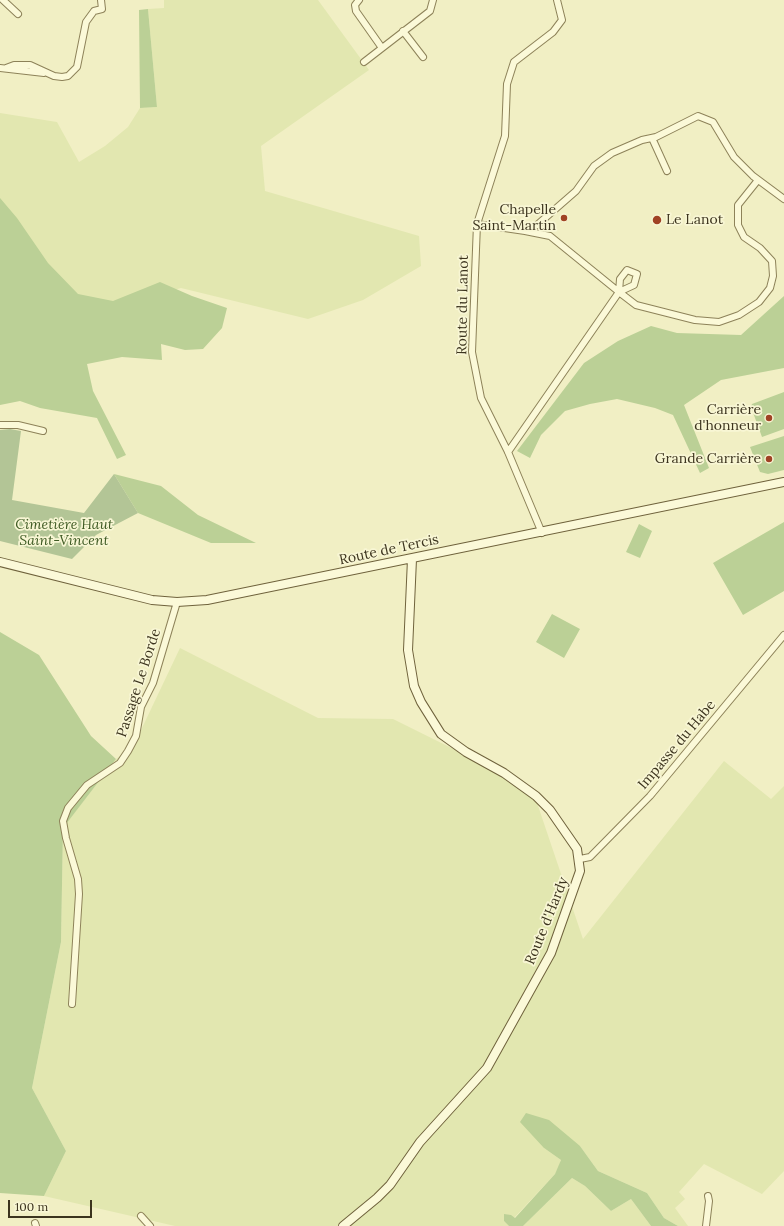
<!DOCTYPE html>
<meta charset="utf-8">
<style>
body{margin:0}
#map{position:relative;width:784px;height:1226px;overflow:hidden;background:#f1efc4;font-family:Lora,serif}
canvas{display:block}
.scale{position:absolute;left:8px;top:1200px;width:84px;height:18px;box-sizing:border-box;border:2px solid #3c341e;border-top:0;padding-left:5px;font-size:12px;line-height:14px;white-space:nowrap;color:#3c341e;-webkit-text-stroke:3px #f8f6d4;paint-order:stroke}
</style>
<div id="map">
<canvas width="784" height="1226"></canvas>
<div class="scale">100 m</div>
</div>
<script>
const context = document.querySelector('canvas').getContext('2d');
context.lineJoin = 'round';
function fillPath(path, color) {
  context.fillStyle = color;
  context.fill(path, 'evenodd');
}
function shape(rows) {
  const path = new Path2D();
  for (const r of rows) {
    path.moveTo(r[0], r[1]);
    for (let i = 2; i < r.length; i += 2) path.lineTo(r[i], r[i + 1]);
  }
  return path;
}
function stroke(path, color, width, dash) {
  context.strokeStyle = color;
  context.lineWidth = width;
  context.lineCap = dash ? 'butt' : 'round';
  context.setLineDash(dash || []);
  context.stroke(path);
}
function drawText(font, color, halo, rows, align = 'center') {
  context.font = font + ' Lora,serif';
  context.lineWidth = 3.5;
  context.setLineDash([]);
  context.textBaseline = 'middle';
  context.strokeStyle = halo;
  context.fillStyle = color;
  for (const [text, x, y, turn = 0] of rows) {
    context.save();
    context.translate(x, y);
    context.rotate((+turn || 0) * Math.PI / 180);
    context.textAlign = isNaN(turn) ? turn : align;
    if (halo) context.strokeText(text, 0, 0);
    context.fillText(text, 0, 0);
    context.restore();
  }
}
fillPath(shape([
 [164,0,318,0,369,70,261,146,265,191,419,236,421,266,363,300,308,319,181,288,80,316,0,221,0,113,57,122,79,162,105,146,128,127,140,108,157,107,148,9,164,8],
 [180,648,318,718,393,719,532,788,583,939,724,761,771,799,784,786,784,1171,762,1194,704,1164,679,1192,685,1199,675,1208,688,1226,678,1226,664,1218,647,1193,598,1171,580,1146,544,1148,561,1160,559,1167,555,1174,514,1218,504,1221,509,1226,175,1226,44,1196,66,1151,32,1088,61,942,63,827,116,759,133,747],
 [572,1178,585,1186,611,1211,631,1199,651,1226,523,1226]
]), '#e2e7b0');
fillPath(shape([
 [148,9,157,107,140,108,139,10],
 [0,198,17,218,48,263,78,294,113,301,160,282,192,296,227,308,222,328,203,349,185,350,161,344,162,360,122,357,87,364,93,391,126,455,117,459,97,418,40,408,20,401,0,405],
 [784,296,784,368,721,380,684,405,709,468,700,473,673,415,655,408,617,399,590,404,565,411,541,435,530,458,517,451,584,363,618,341,651,326,677,333,741,335],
 [784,392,784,429,762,437,751,407,752,404],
 [784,436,784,470,768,474,760,472,750,447],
 [114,474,161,486,198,515,256,543,211,543,138,513],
 [784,522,784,591,743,615,713,563],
 [639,524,652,531,640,558,626,552],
 [552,614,580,629,564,658,536,642],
 [0,632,39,655,91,736,116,759,63,828,61,942,32,1088,66,1151,44,1196,0,1193],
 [526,1113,549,1120,580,1146,598,1171,647,1193,664,1218,678,1226,651,1226,631,1199,611,1211,585,1186,572,1178,523,1226,509,1226,504,1221,504,1214,511,1215,515,1218,555,1174,561,1160,544,1148,520,1122]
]), '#bbd096');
fillPath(shape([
 [10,429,21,431,12,500,84,513,114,474,138,513,96,535,72,559,0,541,0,430]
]), '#b3c596');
const street = shape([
 [3,0,18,14],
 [359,0,355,5,356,11,382,48],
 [403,31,423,57],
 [364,62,430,11,433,0],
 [0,68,44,73],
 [6,68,14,65,30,65,54,76,62,77,68,76,77,67,86,22,94,11,102,9,101,0],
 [652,138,667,171],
 [477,224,525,231,537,225,576,191,594,166,612,153,642,140,656,137,698,116,713,122,734,157,753,176,784,199],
 [525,231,550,236,619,292,634,285,637,274,627,270,620,279,619,292],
 [0,425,18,425,43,431],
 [508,452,619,292,636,305,695,320,719,322,739,315,759,302,770,288,773,276,772,261,760,248,744,237,738,225,738,205,758,180],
 [542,533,508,452,481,398,472,352,477,224,505,136,507,84,514,62,553,32,562,20,557,0],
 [580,859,590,857,650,796,784,635],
 [72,1004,79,894,78,879,66,838,63,821,68,808,87,785,120,763,128,751,136,736,141,707,153,683,177,602],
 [141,1216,150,1226],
 [35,1223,36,1226],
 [706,1226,709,1201,708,1196]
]);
const secondary = shape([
 [0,562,152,600,177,602,207,600,784,482],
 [343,1226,377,1198,390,1185,420,1142,487,1068,551,953,580,871,577,849,550,810,536,796,504,773,466,752,441,734,421,702,414,686,408,650,412,559]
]);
stroke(street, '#8d8259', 8);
stroke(secondary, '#6f623c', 10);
stroke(street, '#fbf9d8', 6);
stroke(secondary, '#fbf9d8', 8);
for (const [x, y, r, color] of [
 [564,218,4,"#a04224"],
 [657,220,5,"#a04224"],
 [769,418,4,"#a04224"],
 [769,459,4,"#a04224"]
]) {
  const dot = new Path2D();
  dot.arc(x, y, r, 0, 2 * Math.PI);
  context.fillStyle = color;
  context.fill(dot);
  stroke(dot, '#f8f6d4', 1.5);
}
drawText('14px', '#3c341e', '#f8f6d4', [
 ["Chapelle",556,210],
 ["Saint-Martin",556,226],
 ["Le Lanot",666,220,"left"],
 ["Carrière",761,410],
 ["d'honneur",761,426],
 ["Grande Carrière",761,459]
], 'right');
drawText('14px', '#3c341e', '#f8f6d4', [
 ["Route du Lanot",463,305,-89],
 ["Route de Tercis",389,550,-12],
 ["Passage Le Borde",139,683,-72],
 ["Impasse du Habe",677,745,-50],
 ["Route d'Hardy",547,921,-68]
]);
drawText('italic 14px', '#3e5a23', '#f8f6d4', [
 ["Cimetière Haut",64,525],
 ["Saint-Vincent",64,541]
]);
</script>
